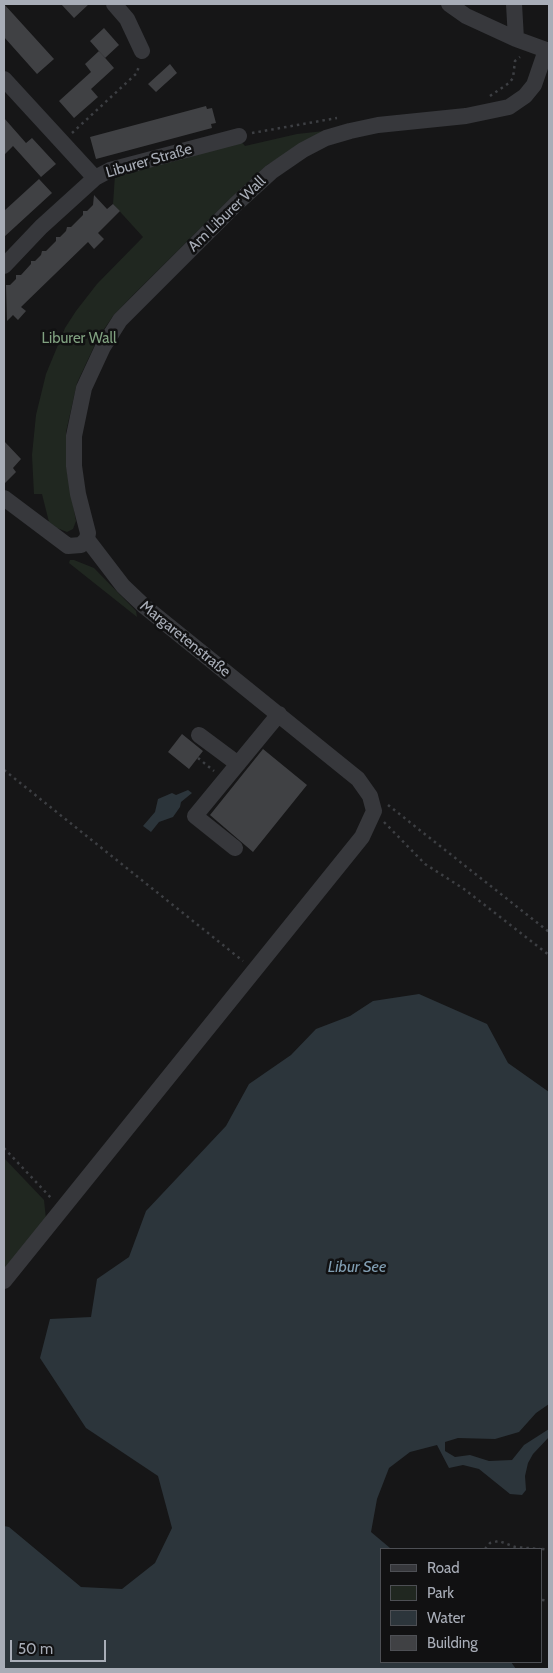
<!DOCTYPE html>
<meta charset="utf-8">
<style>
body{margin:0}
#map{position:relative;width:553px;height:1673px;overflow:hidden;background:#161617;font-family:Cabin,sans-serif}
canvas{display:block}
.frame{position:absolute;inset:0;border:5px solid #a8adb7;pointer-events:none}
.legend{position:absolute;left:380px;top:1548px;width:162px;height:115px;box-sizing:border-box;background:#111112;border:1px solid #4d4f54;margin:0;padding:6px 9px;list-style:none;font-size:15px;color:#a8adb7}
.legend li{display:flex;align-items:center;gap:10px;height:25px}
.legend b{width:25px;border:1px solid #4d4f54}
.scale{position:absolute;left:10px;top:1640px;width:96px;height:22px;box-sizing:border-box;border:2px solid #a8adb7;border-top:0;padding-left:6px;font-size:15px;line-height:18px;white-space:nowrap;color:#a8adb7;-webkit-text-stroke:4px #111112;paint-order:stroke}
</style>
<div id="map">
<canvas width="553" height="1673"></canvas>
<div class="frame"></div>
<ul class="legend">
<li><b style="height:6px;background:#37383c"></b>Road</li>
<li><b style="height:14px;background:#202720"></b>Park</li>
<li><b style="height:14px;background:#2c353b"></b>Water</li>
<li><b style="height:14px;background:#404144"></b>Building</li>
</ul>
<div class="scale">50 m</div>
</div>
<script>
const context = document.querySelector('canvas').getContext('2d');
context.lineJoin = 'round';
function fillPath(path, color) {
  context.fillStyle = color;
  context.fill(path, 'evenodd');
}
function shape(rows) {
  const path = new Path2D();
  for (const r of rows) {
    path.moveTo(r[0], r[1]);
    for (let i = 2; i < r.length; i += 2) path.lineTo(r[i], r[i + 1]);
  }
  return path;
}
function stroke(path, color, width, dash) {
  context.strokeStyle = color;
  context.lineWidth = width;
  context.lineCap = dash ? 'butt' : 'round';
  context.setLineDash(dash || []);
  context.stroke(path);
}
function drawText(font, color, halo, rows, align = 'center') {
  context.font = font + ' Cabin,sans-serif';
  context.lineWidth = 5;
  context.setLineDash([]);
  context.textBaseline = 'middle';
  context.strokeStyle = halo;
  context.fillStyle = color;
  for (const [text, x, y, turn = 0] of rows) {
    context.save();
    context.translate(x, y);
    context.rotate((+turn || 0) * Math.PI / 180);
    context.textAlign = isNaN(turn) ? turn : align;
    if (halo) context.strokeText(text, 0, 0);
    context.fillText(text, 0, 0);
    context.restore();
  }
}
fillPath(shape([
 [324,131,267,165,239,190,133,295,113,316,98,338,77,383,66,432,66,465,76,521,73,529,67,532,57,528,49,522,42,494,34,494,32,455,36,415,46,374,65,328,76,311,97,284,143,237,113,204,115,175,240,140,245,146,297,134],
 [70,560,74,560,94,568,136,611,137,617,69,563],
 [4,1158,44,1200,46,1219,4,1271]
]), '#202720');
fillPath(shape([
 [188,790,192,793,181,802,180,807,173,817,159,822,151,832,143,826,155,812,158,799,172,793,176,795],
 [419,994,487,1024,508,1063,549,1092,549,1404,536,1413,519,1432,495,1439,458,1438,445,1442,445,1451,455,1457,470,1455,489,1461,512,1460,524,1445,549,1429,549,1437,533,1454,528,1463,525,1476,526,1490,522,1495,510,1494,479,1469,463,1465,449,1468,437,1445,410,1452,389,1468,377,1499,371,1532,390,1548,382,1549,382,1662,511,1662,516,1669,4,1669,4,1526,9,1527,81,1587,122,1589,155,1563,172,1528,158,1476,86,1428,40,1358,50,1319,91,1317,97,1279,129,1257,146,1211,226,1126,249,1084,291,1055,316,1029,350,1016,373,1001]
]), '#2c353b');
fillPath(shape([
 [4,4,54,59,37,74,4,37],
 [61,4,89,4,74,18],
 [104,28,119,45,105,58,90,41],
 [99,51,114,68,91,89,98,97,74,118,59,101,91,72,85,64],
 [170,64,177,73,156,92,148,84],
 [206,106,207,109,212,108,216,123,211,124,212,128,96,159,90,137],
 [4,118,26,143,32,138,56,164,41,177,13,146,4,155],
 [39,179,52,193,4,237,4,211],
 [94,195,107,209,113,204,120,211,98,233,104,239,94,249,88,242,21,307,26,311,18,320,13,315,7,321,6,285,10,285,16,279,16,275,21,275,31,264,31,261,35,261,41,255,42,251,46,251,56,241,56,237,60,237,66,231,67,227,71,227,83,215,83,211,87,211,93,205],
 [4,441,21,459,13,468,16,472,4,484],
 [182,734,203,751,189,769,168,752],
 [263,749,307,785,253,852,210,815]
]), '#404144');
stroke(shape([
 [490,96,509,83,513,78,515,61,520,57],
 [72,133,137,73,139,65],
 [252,133,337,118],
 [198,758,214,771],
 [4,770,243,961],
 [388,805,549,932],
 [384,822,425,864,464,889,549,955],
 [4,1148,52,1199],
 [485,1549,490,1543,499,1541,515,1547,540,1549],
 [542,1549,549,1550],
 [542,1600,549,1601]
]), '#3d3f43', 2.5, [2.5, 4]);
stroke(shape([
 [114,4,127,19,142,51],
 [449,4,466,16,516,39,549,51],
 [514,4,516,39],
 [4,79,95,178],
 [4,266,41,227,95,178,110,170,239,136],
 [4,498,68,546,81,545,87,539],
 [87,539,88,533,78,494,74,466,74,436,84,388,103,347,120,320,237,203,271,172,303,150,326,138,350,131,378,125,466,116,509,107,525,96,534,85,546,50],
 [199,735,238,764],
 [235,848,195,816,279,714],
 [4,1281,362,837,374,811,370,796,358,779,144,606,123,586,87,539]
]), '#37383c', 16);
drawText('15px', '#a8adb7', '#111112', [
 ["Liburer Straße",149,161,-16],
 ["Am Liburer Wall",227,214,-44],
 ["Margaretenstraße",185,639,39]
]);
drawText('15px', '#80a180', '#111112', [
 ["Liburer Wall",79,339]
]);
drawText('italic 16px', '#809db1', '#111112', [
 ["Libur See",357,1267]
]);
</script>
